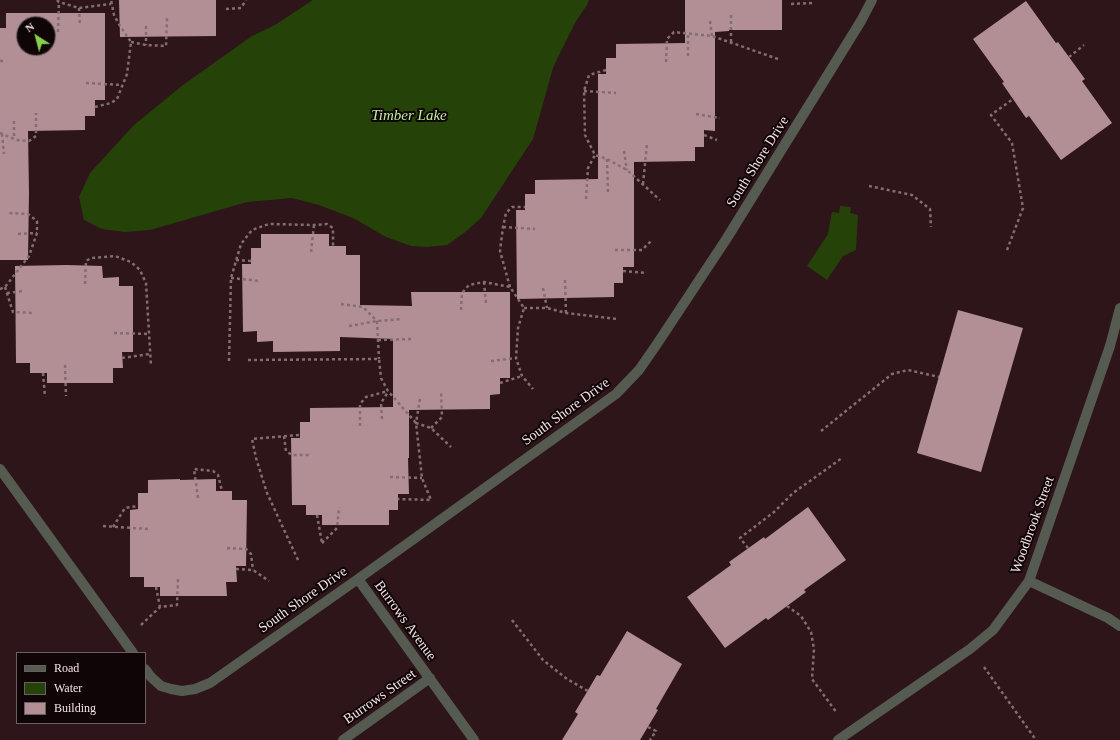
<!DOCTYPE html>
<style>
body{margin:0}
#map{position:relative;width:1120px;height:740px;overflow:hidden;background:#2e151a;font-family:Georgia,serif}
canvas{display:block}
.legend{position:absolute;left:16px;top:652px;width:130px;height:72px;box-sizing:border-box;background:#0f0507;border:1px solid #6b5e61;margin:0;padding:5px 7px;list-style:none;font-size:12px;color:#f6e3e7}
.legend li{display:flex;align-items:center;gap:8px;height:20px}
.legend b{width:20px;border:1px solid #6b5e61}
.north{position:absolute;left:16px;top:16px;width:40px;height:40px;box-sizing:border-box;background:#0f0507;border:1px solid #6b5e61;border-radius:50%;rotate:324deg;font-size:11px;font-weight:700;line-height:16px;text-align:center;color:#f6e3e7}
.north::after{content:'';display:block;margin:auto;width:14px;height:18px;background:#87cf4b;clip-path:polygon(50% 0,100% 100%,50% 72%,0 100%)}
</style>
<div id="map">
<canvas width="1120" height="740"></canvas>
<ul class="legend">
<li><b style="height:5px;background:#555b51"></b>Road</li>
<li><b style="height:11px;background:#254309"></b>Water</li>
<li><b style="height:11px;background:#b18f95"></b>Building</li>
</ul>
<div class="north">N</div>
</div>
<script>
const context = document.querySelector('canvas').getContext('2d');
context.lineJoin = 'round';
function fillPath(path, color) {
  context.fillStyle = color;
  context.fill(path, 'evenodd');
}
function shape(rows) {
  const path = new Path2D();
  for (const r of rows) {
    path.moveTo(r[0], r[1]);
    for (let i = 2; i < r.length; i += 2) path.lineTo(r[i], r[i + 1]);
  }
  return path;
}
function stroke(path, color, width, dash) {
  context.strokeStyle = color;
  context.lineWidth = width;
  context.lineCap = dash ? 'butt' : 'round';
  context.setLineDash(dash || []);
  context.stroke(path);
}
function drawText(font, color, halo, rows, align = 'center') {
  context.font = font + ' Georgia,serif';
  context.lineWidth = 4;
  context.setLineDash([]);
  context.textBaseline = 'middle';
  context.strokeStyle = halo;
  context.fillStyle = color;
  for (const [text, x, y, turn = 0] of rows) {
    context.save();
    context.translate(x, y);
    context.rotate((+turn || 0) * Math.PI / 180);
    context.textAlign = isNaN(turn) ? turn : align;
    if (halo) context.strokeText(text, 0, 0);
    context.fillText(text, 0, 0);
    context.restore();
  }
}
fillPath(shape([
 [313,0,589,0,587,5,576,21,560,53,553,68,533,139,481,218,464,233,447,245,427,247,411,246,386,237,353,218,319,205,292,198,247,202,150,230,125,232,102,229,84,220,79,197,90,173,134,125,183,85,252,36,275,25],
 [840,206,851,207,850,213,858,215,856,250,843,256,827,280,807,266,828,234,832,212,839,213]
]), '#254309');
fillPath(shape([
 [119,0,216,0,216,36,120,37],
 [685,0,782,0,782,30,729,30,729,31,715,32,715,131,704,130,704,147,695,147,695,161,634,162,634,267,623,267,623,283,614,283,614,297,517,299,516,210,525,210,525,194,535,194,535,180,598,179,598,74,606,74,606,58,616,58,616,44,685,43],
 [1026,1,1056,43,1058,42,1085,79,1082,81,1112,123,1061,160,1029,116,1026,118,1002,83,1004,82,973,39],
 [6,13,105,13,105,100,95,100,95,116,85,116,85,130,28,131,29,193,28,260,0,260,0,28,6,28],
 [24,24,48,24,48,48,24,48],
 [261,234,329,234,329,246,346,246,346,255,360,255,360,305,412,306,411,292,510,292,510,378,500,378,500,394,490,395,490,409,409,410,409,458,408,458,409,494,398,494,398,510,389,510,389,525,322,525,322,515,306,515,306,505,292,505,291,438,300,438,300,422,310,422,310,408,393,407,393,339,340,337,340,351,273,352,273,341,257,342,257,331,243,332,242,264,251,264,251,248,261,248],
 [67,265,102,266,103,278,119,277,119,286,133,286,133,352,122,352,123,368,113,368,113,383,47,383,47,373,30,373,30,363,16,363,15,266],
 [958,310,1023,328,981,472,917,453],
 [180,479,180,480,216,479,216,491,232,491,232,500,247,500,246,566,236,566,237,582,226,582,227,596,160,596,160,587,144,587,144,577,130,577,130,510,138,509,138,493,148,493,148,480],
 [808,507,846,560,804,590,806,592,768,620,766,618,725,648,687,597,731,565,729,562,764,537,765,539],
 [627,631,682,664,656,709,658,710,640,740,562,740,578,714,575,712,597,675,600,676]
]), '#b18f95');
stroke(shape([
 [57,0,59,2,79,8,111,4],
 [791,4,813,3],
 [79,8,80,25],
 [226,9,241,8,246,0],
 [710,21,712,36],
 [146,26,146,45],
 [58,32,59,2],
 [131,42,146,45,166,46,167,18],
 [731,42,731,13],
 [688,56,688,33],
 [1069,57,1084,45],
 [0,61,6,61],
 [666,62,667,39,674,32,712,36,778,59],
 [606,70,589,75,584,91,585,135,595,155,607,159,627,170,660,200],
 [86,83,122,85],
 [584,91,616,93],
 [95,107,111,103,117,99,127,74,131,42,120,26,114,15,111,0],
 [696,114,720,118],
 [14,121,14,139],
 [0,133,17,140,29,141,36,136,36,113],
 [2,134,4,154],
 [704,135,717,140],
 [624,151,627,170],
 [607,159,608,192],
 [643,184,647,144],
 [869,186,912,195,930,209,931,227],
 [586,199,588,168,595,155],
 [503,227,535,229],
 [18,234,37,233],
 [615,250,642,250,652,240],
 [1007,250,1023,208,1012,143,991,115,1013,99],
 [311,252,314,225],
 [236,260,251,261],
 [623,271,647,273],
 [231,278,261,281],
 [565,280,566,313],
 [484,282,486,304],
 [85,284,86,261,91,258,115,256,131,262,140,270,146,283,151,366],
 [5,287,13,312,34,313],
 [510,287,500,251,503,227,506,213,512,207,525,207],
 [543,288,547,308],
 [0,289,5,287,29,256,37,233,37,221,28,214,9,213],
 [7,293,24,291],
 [341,304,363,307,377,321,379,359],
 [524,308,547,308,566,313,617,319],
 [461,310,462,293,469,285,484,282,510,287,524,308,518,328,516,358,522,376,533,389],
 [349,326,377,321,402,319],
 [114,333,149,334],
 [378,340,411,339],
 [122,358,150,354],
 [248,360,379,359,381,378,388,391,416,423,422,478,431,500,398,499],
 [229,361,231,278,241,244,252,230,269,224,314,225,327,224,333,228,333,246],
 [491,361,516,358],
 [65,365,66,396],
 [43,373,45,397],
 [500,383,522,376],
 [420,399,416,423,431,428,451,447],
 [382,419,381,403,388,392],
 [360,426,360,404,366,397,388,391],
 [431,428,442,417,441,391],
 [821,431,892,374,908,370,939,377],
 [284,436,286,451,292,455,310,455],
 [390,477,422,478],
 [198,498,194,469,213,471,218,475,222,491],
 [317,515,322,543],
 [103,526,148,529],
 [113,527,125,508,138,506],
 [322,543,337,528,339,507],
 [227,548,246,549,251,554,253,570],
 [748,548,740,538,774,512,793,493,842,458],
 [298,560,267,493,256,458,252,439,300,435],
 [236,569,253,570,269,581],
 [156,587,160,607],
 [787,606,801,616,811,632,814,649,812,679,837,713],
 [512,620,543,660,567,679,588,691],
 [141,625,160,607,177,605,178,579],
 [984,667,1036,740],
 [648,727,656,731,650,740]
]), '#846d72', 2.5, [3, 3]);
stroke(shape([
 [0,469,133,653],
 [358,579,474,740],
 [1029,581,1108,618,1120,626],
 [145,669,151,677,161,686,171,689,182,691,195,689,210,683,358,579,616,394,639,370,657,344,727,238,861,21,872,0],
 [343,740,430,678],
 [838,740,970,649,993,630,1029,581,1110,346,1120,308]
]), '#555b51', 10);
drawText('14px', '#f6e3e7', '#0f0507', [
 ["South Shore Drive",758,162,-58],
 ["South Shore Drive",566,412,-36],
 ["Woodbrook Street",1033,525,-70],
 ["South Shore Drive",303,600,-35],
 ["Burrows Avenue",405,621,54],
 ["Burrows Street",380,697,-35]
]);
drawText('italic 15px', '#bdee9b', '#0f0507', [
 ["Timber Lake",409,116]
]);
</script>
